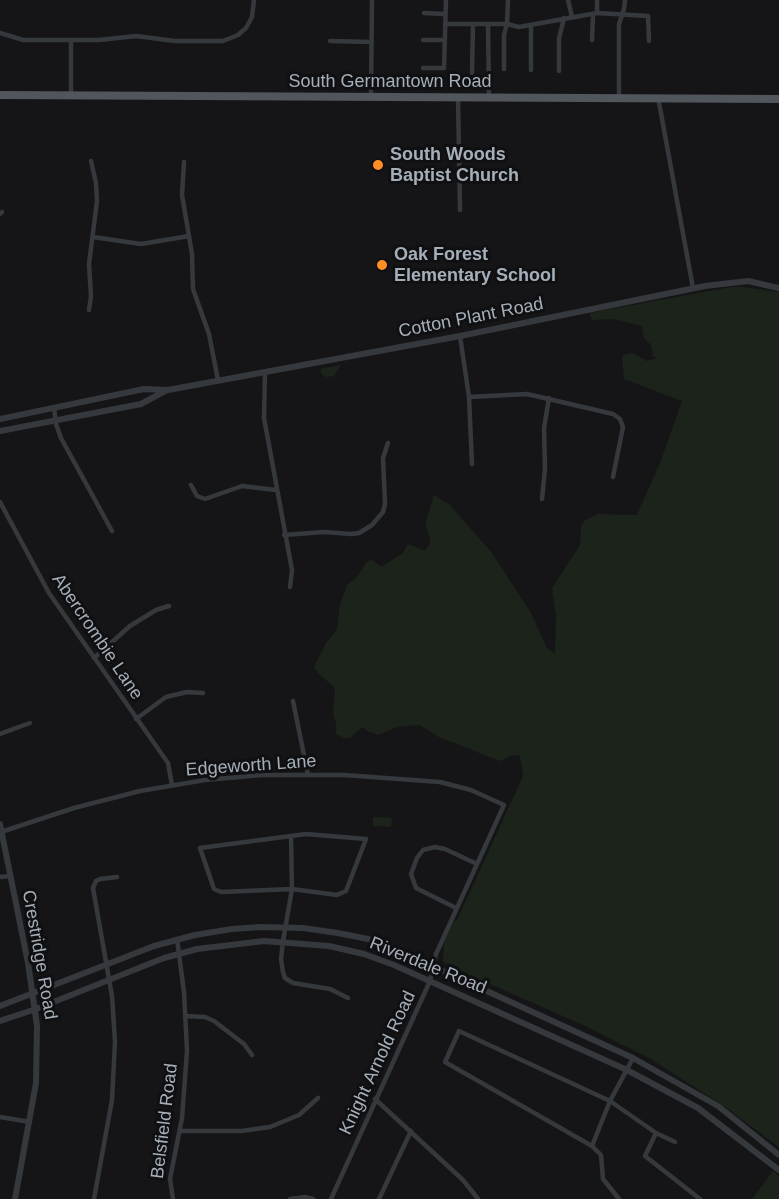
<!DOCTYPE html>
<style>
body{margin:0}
canvas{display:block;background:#151517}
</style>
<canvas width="779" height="1199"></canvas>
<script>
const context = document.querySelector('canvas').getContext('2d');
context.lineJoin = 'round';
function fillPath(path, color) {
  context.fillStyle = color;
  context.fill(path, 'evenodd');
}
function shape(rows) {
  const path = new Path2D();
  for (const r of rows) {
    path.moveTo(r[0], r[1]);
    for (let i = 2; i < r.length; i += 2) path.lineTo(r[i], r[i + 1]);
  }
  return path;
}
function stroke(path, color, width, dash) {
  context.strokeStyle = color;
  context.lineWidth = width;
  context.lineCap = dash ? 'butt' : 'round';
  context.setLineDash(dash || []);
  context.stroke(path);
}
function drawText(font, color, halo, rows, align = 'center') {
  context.font = font + ' Arial,sans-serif';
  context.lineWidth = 6;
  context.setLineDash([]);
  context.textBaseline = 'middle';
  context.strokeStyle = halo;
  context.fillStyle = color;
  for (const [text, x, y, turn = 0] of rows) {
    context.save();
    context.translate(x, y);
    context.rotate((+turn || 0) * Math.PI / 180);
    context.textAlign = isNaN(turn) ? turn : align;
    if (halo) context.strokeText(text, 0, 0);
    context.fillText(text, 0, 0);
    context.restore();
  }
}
fillPath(shape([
 [731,287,744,287,779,292,779,1147,724,1106,649,1058,585,1026,472,976,443,961,444,942,454,921,457,920,523,776,520,756,513,755,500,761,439,737,420,725,397,727,378,735,368,731,362,727,350,738,344,738,336,734,336,723,333,713,335,688,318,673,314,667,326,643,337,630,340,604,347,585,356,578,367,562,372,560,380,566,383,566,403,553,408,544,425,551,430,543,430,537,425,525,434,495,450,505,492,553,531,613,547,648,555,654,556,616,552,588,580,545,581,526,584,521,598,514,637,515,660,463,682,401,624,379,622,357,624,355,632,353,647,361,658,358,653,356,651,345,644,338,642,326,613,319,592,320,590,313],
 [341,365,334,376,326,377,322,375,320,369],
 [373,817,392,818,391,827,373,826],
 [773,1171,779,1176,779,1199,752,1199]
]), '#1b231a');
stroke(shape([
 [568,0,572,17],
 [424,13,445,14],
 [597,13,597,0],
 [445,24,507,24,519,27,597,13,648,16,649,41],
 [488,24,489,98],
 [531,26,531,70],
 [0,33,23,40,99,40,136,36,175,41,223,41,238,35,246,28,252,17,254,0],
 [423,40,445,40],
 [592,40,593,14],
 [330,41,372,42],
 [423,68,444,68,446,0],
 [504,69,504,35,507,24,508,0],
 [559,71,559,38,564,18],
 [472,73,473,24],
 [371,96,372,0],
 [71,97,71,41],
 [658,97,693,288],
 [458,98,460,210],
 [619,98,619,24,624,9,625,0],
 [184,162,182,195,192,254,193,289,209,334,218,380],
 [0,214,2,212],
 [93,237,141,244,189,236],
 [89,310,91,296,89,264,97,201,96,183,91,161],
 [460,336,469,397,472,464],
 [265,372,264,418,292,570,290,587],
 [469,397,527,394,613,414,620,419,623,427,613,477],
 [54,408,56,424,61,438,112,531],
 [191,485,197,496,205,499,242,486,276,490],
 [542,499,545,469,544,428,549,398],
 [0,502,49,593,168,763,172,785],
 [284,535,324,532,351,534,359,533,372,525,383,512,385,504,383,458,388,443],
 [94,658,130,626,156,610,169,606],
 [293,701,308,775],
 [136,719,166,697,187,692,203,693],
 [0,734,30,723],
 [1,832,74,808,140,791,205,780,262,775,344,775,440,782,471,790,504,805,436,954,430,981,331,1199],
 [306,834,366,839,346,891,337,895,292,889,221,892,214,889,200,848,306,834],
 [291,837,292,889,283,941,281,959,283,972,285,978,293,983,330,989,348,998],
 [0,877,10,876],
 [456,908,416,888,411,874,417,858,423,850,435,847,445,849,477,864],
 [186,1016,205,1017,214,1021,244,1044,252,1055],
 [375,1099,463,1180,478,1199],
 [0,1117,30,1122],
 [180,1131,241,1131,270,1127,299,1115,318,1098],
 [656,1133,645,1156,700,1199],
 [592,1146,610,1101,633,1058],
 [94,1199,112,1100,115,1042,112,996,93,888,96,881,100,879,117,877],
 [173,1199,170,1179,182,1118,187,1051,184,992,177,939],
 [290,1199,305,1197,313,1199],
 [379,1199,411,1131],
 [619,1199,603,1179,601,1155,592,1146,445,1062,459,1031,610,1101,656,1133,675,1142]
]), '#35383c', 4.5);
stroke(shape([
 [0,419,144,389,168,390,460,336,705,286,748,281,779,288],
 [0,431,141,404,167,390],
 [0,824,28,963,37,1026,36,1083,15,1199],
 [0,1006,154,946,195,935,232,929,260,927,303,928,338,933,368,939,395,949,633,1058,718,1106,779,1155],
 [0,1021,36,1009,164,958,197,949,264,941,329,946,364,954,394,965,627,1070,698,1108,779,1170]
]), '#35383c', 6);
stroke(shape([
 [0,95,779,99]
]), '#51555c', 8);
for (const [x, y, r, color] of [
 [378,165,6,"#ff8f25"],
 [382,265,6,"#ff8f25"]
]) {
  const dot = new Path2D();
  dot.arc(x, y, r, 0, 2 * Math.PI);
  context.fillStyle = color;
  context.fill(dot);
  stroke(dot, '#101012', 2);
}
drawText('18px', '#a5afb9', '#101012', [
 ["South Germantown Road",390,82],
 ["Cotton Plant Road",471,318,-11],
 ["Abercrombie Lane",97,637,56],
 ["Edgeworth Lane",251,766,-4],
 ["Crestridge Road",39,955,80],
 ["Riverdale Road",428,966,22],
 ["Knight Arnold Road",378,1063,-65],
 ["Belsfield Road",165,1121,-83]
]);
drawText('bold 18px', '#a5afb9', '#101012', [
 ["South Woods",390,155],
 ["Baptist Church",390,176],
 ["Oak Forest",394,255],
 ["Elementary School",394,276]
], 'left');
</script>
